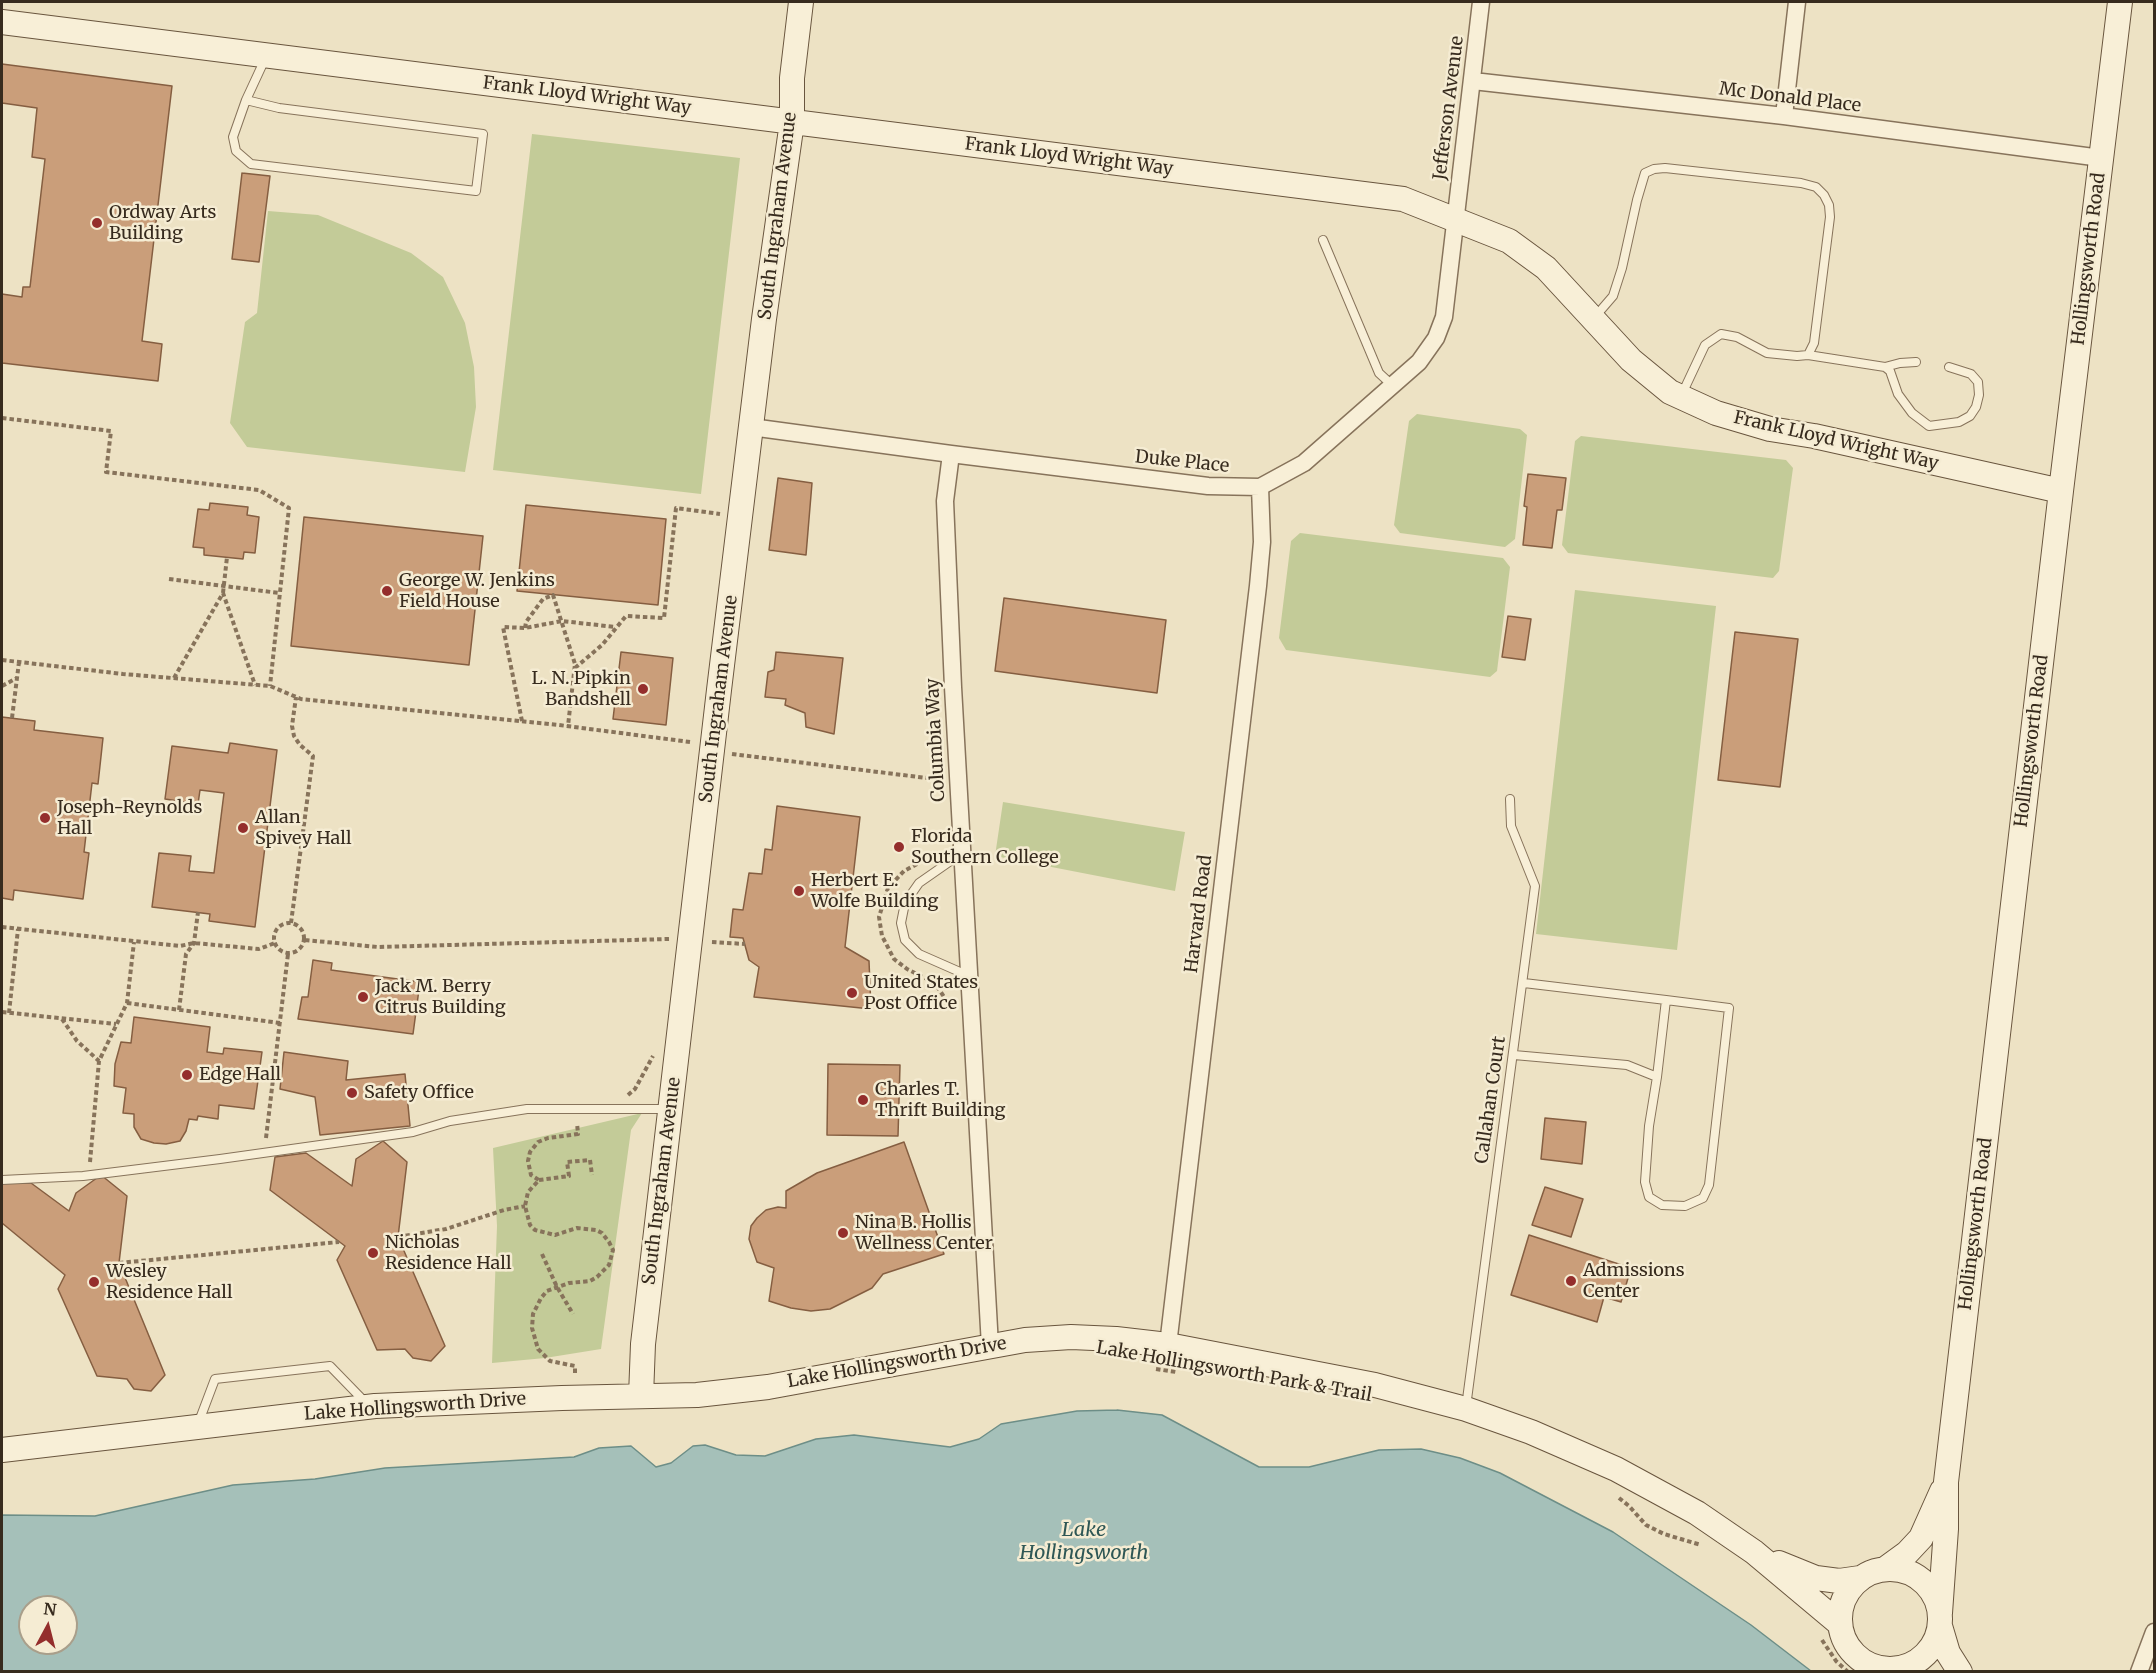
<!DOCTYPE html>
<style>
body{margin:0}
#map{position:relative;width:2156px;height:1673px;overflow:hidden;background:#ede2c4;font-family:Merriweather,serif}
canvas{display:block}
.frame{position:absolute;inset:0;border:3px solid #372b1e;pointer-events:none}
.north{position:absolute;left:18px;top:1595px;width:60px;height:60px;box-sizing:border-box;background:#f5ecd3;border:2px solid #a99f8b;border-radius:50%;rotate:7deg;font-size:16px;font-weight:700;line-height:24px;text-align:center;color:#372b1e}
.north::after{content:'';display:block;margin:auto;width:21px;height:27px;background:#942e2c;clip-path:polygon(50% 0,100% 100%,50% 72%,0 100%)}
</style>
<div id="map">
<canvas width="2156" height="1673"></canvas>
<div class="frame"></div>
<div class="north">N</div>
</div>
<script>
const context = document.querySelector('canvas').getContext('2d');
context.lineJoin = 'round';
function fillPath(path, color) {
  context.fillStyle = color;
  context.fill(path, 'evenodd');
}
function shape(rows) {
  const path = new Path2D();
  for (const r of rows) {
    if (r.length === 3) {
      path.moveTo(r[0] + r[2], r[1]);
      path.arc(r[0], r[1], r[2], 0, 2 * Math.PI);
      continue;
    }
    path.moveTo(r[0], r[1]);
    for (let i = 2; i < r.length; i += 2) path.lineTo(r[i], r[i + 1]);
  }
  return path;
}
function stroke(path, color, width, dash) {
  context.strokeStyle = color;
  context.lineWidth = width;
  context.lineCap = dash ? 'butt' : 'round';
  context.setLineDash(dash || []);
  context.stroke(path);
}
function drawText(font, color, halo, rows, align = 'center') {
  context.font = font + ' Merriweather,serif';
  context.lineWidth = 5;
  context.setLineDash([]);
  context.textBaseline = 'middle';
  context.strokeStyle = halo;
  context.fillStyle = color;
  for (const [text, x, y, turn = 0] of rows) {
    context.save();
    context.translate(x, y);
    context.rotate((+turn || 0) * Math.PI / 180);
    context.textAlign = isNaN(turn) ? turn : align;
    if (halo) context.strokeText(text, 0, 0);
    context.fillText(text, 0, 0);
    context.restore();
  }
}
fillPath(shape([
 [532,134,740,158,701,494,493,470],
 [268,211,318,215,411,253,443,277,465,323,474,367,476,407,465,472,247,447,230,423,245,322,257,313],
 [1417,414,1520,429,1527,435,1515,539,1505,547,1400,533,1394,525,1409,421],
 [1581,436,1786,460,1793,468,1779,571,1773,578,1568,553,1562,545,1575,441],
 [1300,533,1503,558,1510,567,1497,671,1490,677,1286,650,1279,638,1291,541],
 [1575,590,1716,606,1677,950,1536,934],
 [1003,802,1185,832,1175,891,995,856],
 [642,1113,631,1130,601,1349,545,1358,492,1363,497,1226,493,1148]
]), '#c3cb98');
const water = shape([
 [1117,1410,1162,1415,1259,1467,1309,1467,1379,1450,1421,1449,1460,1458,1500,1473,1613,1532,1751,1625,1811,1671,2,1671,2,1515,95,1516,233,1485,315,1479,385,1468,574,1457,599,1448,631,1446,656,1467,671,1463,693,1446,705,1445,736,1455,765,1456,816,1439,854,1435,950,1447,979,1439,1001,1424,1077,1411,1117,1410],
 [30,1607,66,1607,66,1643,30,1643,30,1607]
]);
fillPath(water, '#a5c0b9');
stroke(water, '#6d8e87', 1.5);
const building = shape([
 [2,64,172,86,142,341,162,344,158,381,2,363,2,294,22,297,23,287,30,287,45,159,32,157,37,108,2,103,2,64],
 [242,173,270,176,259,262,232,259,242,173],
 [1528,474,1566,478,1562,510,1557,510,1552,548,1523,545,1527,507,1524,506,1528,474],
 [778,478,812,483,806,555,769,550,778,478],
 [210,503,248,507,247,515,259,517,255,553,244,552,243,559,204,555,204,548,193,547,198,509,209,510,210,503],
 [526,505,666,519,658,605,517,591,526,505],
 [304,517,483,536,469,665,291,646,304,517],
 [1004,598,1166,620,1157,693,995,671,1004,598],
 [1508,616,1531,619,1525,660,1502,657,1508,616],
 [1735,632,1798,639,1780,787,1718,780,1735,632],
 [621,652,673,658,666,725,613,719,621,652],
 [776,652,843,658,834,734,806,727,805,713,785,705,786,699,765,697,768,672,774,670,776,652],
 [2,717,35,721,34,730,103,738,98,784,92,783,84,852,89,853,83,899,14,890,13,900,2,898,2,717],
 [230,743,277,750,255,927,209,921,210,914,152,907,159,853,191,856,189,871,214,873,224,793,200,790,198,804,165,799,172,746,228,753,230,743],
 [777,806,860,817,845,947,869,961,871,1009,754,997,759,967,749,960,743,938,730,937,733,909,743,910,749,873,762,874,765,849,772,850,777,806],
 [313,960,332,963,331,970,420,982,413,1034,298,1019,302,997,308,997,313,960],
 [134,1017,210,1027,207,1052,223,1054,224,1048,262,1052,254,1109,219,1105,218,1119,198,1116,197,1120,189,1119,186,1131,180,1141,166,1144,154,1143,141,1139,134,1127,134,1114,123,1113,126,1088,114,1086,115,1064,121,1042,131,1043,134,1017],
 [284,1052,348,1061,346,1080,405,1074,410,1126,320,1135,315,1097,280,1089,284,1052],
 [828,1064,900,1065,898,1136,827,1135,828,1064],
 [1545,1118,1586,1122,1582,1164,1541,1159,1545,1118],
 [383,1141,407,1162,398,1237,445,1346,431,1361,413,1358,405,1349,377,1350,337,1260,345,1246,270,1190,275,1157,306,1153,352,1186,356,1159,383,1141],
 [904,1142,944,1254,883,1274,872,1288,830,1309,811,1311,791,1308,769,1301,774,1268,757,1262,749,1239,751,1226,757,1218,766,1210,778,1207,786,1208,786,1191,817,1173,904,1142],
 [101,1175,127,1196,119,1263,165,1375,151,1391,134,1389,127,1379,97,1376,58,1289,65,1275,2,1223,2,1183,31,1183,69,1211,76,1193,101,1175],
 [1545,1187,1583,1199,1571,1237,1532,1225,1545,1187],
 [1529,1235,1631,1268,1621,1302,1604,1297,1597,1322,1511,1295,1529,1235]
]);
fillPath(building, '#ca9e7a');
stroke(building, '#855e41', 1.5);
const lane = shape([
 [246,100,279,108,483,134,476,191,251,164,236,151,233,137,246,100,265,59],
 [1323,240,1379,373,1392,385],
 [1594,318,1613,296,1622,268,1637,200,1645,173,1654,169,1665,168,1801,183,1816,187,1824,195,1829,205,1830,217,1814,343,1808,355,1797,356,1767,353,1737,337,1721,334,1705,345,1682,394],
 [1808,355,1885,367],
 [1916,362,1900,363,1885,367,1890,371,1898,394,1912,413,1929,426,1959,422,1970,416,1976,407,1979,395,1978,382,1971,374,1949,367],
 [962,853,919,883,905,903,901,923,905,940,919,954,969,976],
 [1524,983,1666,1000,1657,1077],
 [1514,1055,1627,1065,1657,1077,1649,1126,1645,1182,1649,1197,1662,1205,1685,1206,1703,1198,1709,1185,1729,1008,1666,1000],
 [2,1180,83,1176,220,1159,413,1132,450,1121,527,1109,667,1109],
 [1466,1407,1535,886,1511,826,1510,799],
 [198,1424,215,1379,330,1366,366,1403]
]);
const street = shape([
 [1473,81,1784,116,2101,158],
 [1784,116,1797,2],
 [751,427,951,454,1208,486,1260,487,1304,463,1419,362,1436,338,1444,317,1481,2],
 [951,454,945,501,953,687,990,1346],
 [1168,1345,1258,586,1262,542,1260,487],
 [2139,1672,2154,1632]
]);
const secondary = shape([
 [2,22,1403,199,1509,241,1546,268,1631,360,1670,392,1716,413,1770,429,1814,436,2061,491],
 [641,1396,643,1344,719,690,764,319,792,122,792,78,801,2],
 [2,1450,375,1406,562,1398,697,1395,768,1387,1025,1340,1071,1337,1116,1339,1168,1345,1375,1385,1466,1409,1531,1432,1616,1469,1697,1513,1754,1552,1840,1624],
 [1779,1563,1816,1578,1839,1581,1860,1578],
 [1885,1569,1907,1553,1921,1538,1942,1491],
 [1890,1619,50],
 [1940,1613,1946,1529,1946,1482,2061,491,2120,2],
 [1940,1626,1948,1653,1960,1672]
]);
stroke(lane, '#87735b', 10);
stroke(street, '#87735b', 19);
stroke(secondary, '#69553e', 26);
stroke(shape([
 [2,418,111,431,106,472,259,490,289,508,270,686],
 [169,579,279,593],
 [223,593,227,557],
 [525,628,526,622,543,599,553,595,575,664,568,726],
 [2,660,123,674,270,686,301,699,559,725,690,742],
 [575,668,602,645,626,616,664,618,676,508,720,514],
 [174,678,223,593,255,685],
 [2,686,17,678],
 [12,718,19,662],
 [522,721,503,627,525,628,562,621,615,627],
 [732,754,935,779],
 [917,864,904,871,888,888,879,917,882,936,894,959,907,969,935,983,946,1000],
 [289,938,15],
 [291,923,313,756,300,745,294,736,292,726,296,697],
 [2,927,180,946,194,943,259,949,275,943],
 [305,940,378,947,669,939],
 [712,942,745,944],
 [127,1003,280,1023],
 [179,1010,186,954,194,943,198,912],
 [2,1012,116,1024],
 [9,1013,18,929],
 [62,1019,77,1041,99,1061],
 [628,1095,635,1089,653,1056],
 [266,1138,288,954],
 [90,1162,99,1061,127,1003,134,942],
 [539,1180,569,1176,567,1162,590,1160,592,1175],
 [398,1237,446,1229,504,1210,525,1206],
 [542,1254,557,1287,573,1314],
 [119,1263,339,1242],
 [1156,1369,1176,1372],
 [575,1373,575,1366,550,1361,538,1349,532,1328,533,1314,541,1298,547,1291,569,1283,590,1281,597,1277,609,1265,613,1250,609,1242,602,1233,596,1230,577,1228,555,1235,535,1230,530,1225,525,1206,528,1192,539,1180,531,1175,528,1161,530,1152,538,1142,548,1138,578,1134,577,1123],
 [1619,1498,1629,1506,1646,1525,1664,1534,1701,1545],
 [1822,1640,1836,1661,1848,1672]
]), '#87735b', 4, [4.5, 3]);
stroke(lane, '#f8efd7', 8);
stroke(street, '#f8efd7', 16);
stroke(secondary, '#f8efd7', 24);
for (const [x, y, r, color] of [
 [97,223,6,"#942e2c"],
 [387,591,6,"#942e2c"],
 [643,689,6,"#942e2c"],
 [45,818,6,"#942e2c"],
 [243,828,6,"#942e2c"],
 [899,847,6,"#942e2c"],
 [799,891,6,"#942e2c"],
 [852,993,6,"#942e2c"],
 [363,997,6,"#942e2c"],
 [187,1075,6,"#942e2c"],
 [352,1093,6,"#942e2c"],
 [863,1100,6,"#942e2c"],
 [843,1233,6,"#942e2c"],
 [373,1253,6,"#942e2c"],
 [1571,1281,6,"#942e2c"],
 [94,1282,6,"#942e2c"]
]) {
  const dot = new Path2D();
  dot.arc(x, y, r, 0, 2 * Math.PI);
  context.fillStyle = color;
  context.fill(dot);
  stroke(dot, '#f5ecd3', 2);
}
drawText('18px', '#372b1e', '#f5ecd3', [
 ["Frank Lloyd Wright Way",587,96,7],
 ["Mc Donald Place",1790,98,7],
 ["Jefferson Avenue",1449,108,-83],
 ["Frank Lloyd Wright Way",1069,157,7],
 ["South Ingraham Avenue",778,216,-83],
 ["Hollingsworth Road",2089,259,-83],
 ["Frank Lloyd Wright Way",1836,441,13],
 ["Duke Place",1182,462,6],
 ["South Ingraham Avenue",719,699,-83],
 ["Columbia Way",936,740,-93],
 ["Hollingsworth Road",2032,741,-83],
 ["Harvard Road",1199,914,-83],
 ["Callahan Court",1491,1100,-82],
 ["South Ingraham Avenue",662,1181,-83],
 ["Hollingsworth Road",1976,1224,-83],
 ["Lake Hollingsworth Drive",897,1363,-10],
 ["Lake Hollingsworth Park & Trail",1234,1372,10],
 ["Lake Hollingsworth Drive",415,1407,-4]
]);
drawText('18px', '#372b1e', '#f5ecd3', [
 ["Ordway Arts",109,213],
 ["Building",109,234],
 ["George W. Jenkins",399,581],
 ["Field House",399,602],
 ["L. N. Pipkin",631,679,"right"],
 ["Bandshell",631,700,"right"],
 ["Joseph-Reynolds",57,808],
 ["Hall",57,829],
 ["Allan",255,818],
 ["Spivey Hall",255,839],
 ["Florida",911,837],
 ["Southern College",911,858],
 ["Herbert E.",811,881],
 ["Wolfe Building",811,902],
 ["United States",864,983],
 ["Post Office",864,1004],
 ["Jack M. Berry",375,987],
 ["Citrus Building",375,1008],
 ["Edge Hall",199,1075],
 ["Charles T.",875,1090],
 ["Thrift Building",875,1111],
 ["Safety Office",364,1093],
 ["Nina B. Hollis",855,1223],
 ["Wellness Center",855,1244],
 ["Nicholas",385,1243],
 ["Residence Hall",385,1264],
 ["Admissions",1583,1271],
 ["Center",1583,1292],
 ["Wesley",106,1272],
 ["Residence Hall",106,1293]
], 'left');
drawText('italic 20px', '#2e5755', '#f5ecd3', [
 ["Lake",1084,1530],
 ["Hollingsworth",1084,1553]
]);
</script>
